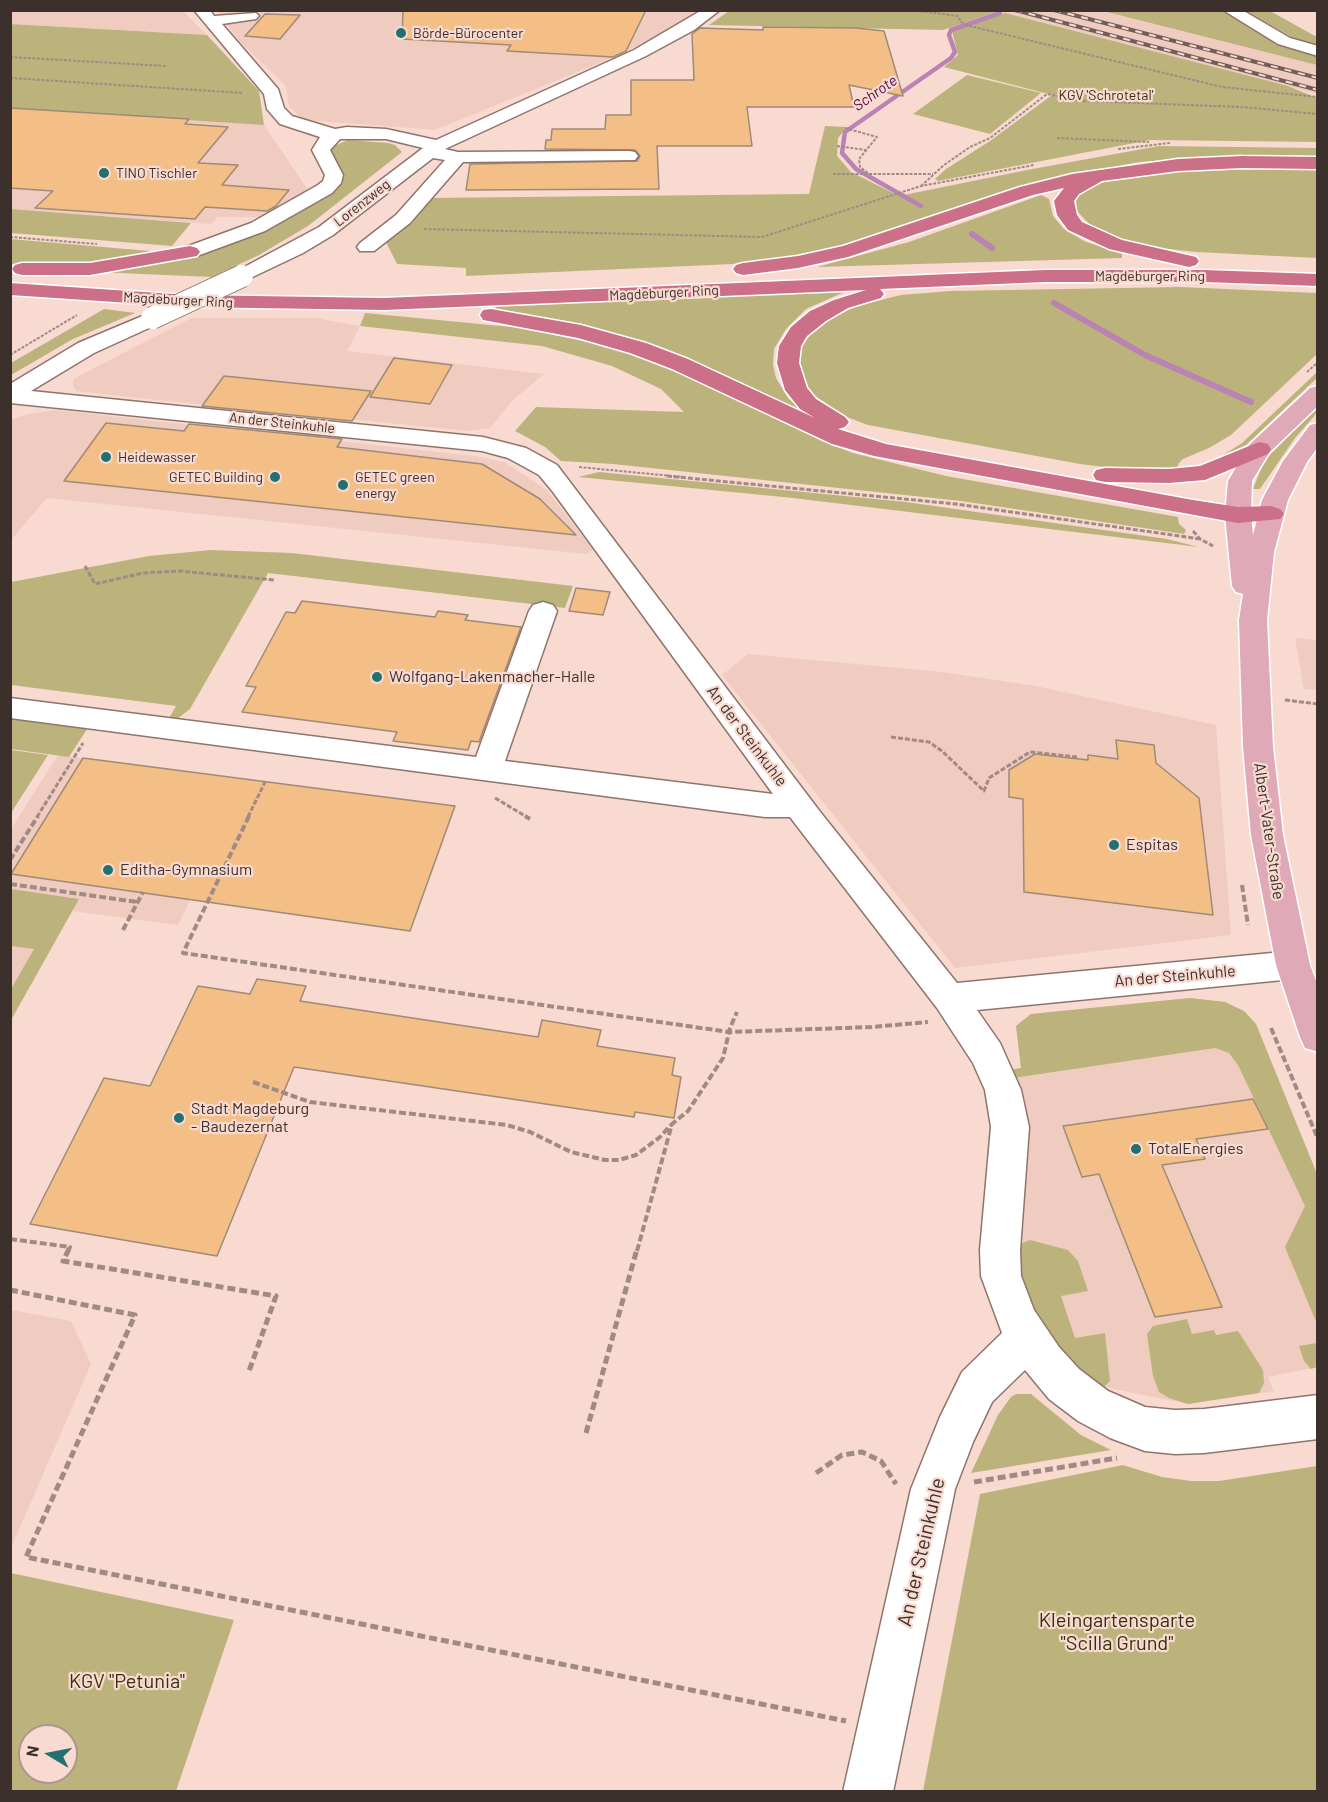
<!DOCTYPE html>
<meta charset="utf-8">
<style>
body{margin:0}
#map{position:relative;width:1328px;height:1802px;overflow:hidden;background:#f9dad1;font-family:Barlow,sans-serif}
canvas{display:block}
.frame{position:absolute;inset:0;border:12px solid #3c302c;pointer-events:none}
.north{position:absolute;left:18px;top:1724px;width:60px;height:60px;box-sizing:border-box;background:#f9dad1;border:2px solid #ad968f;border-radius:50%;rotate:280deg;font-size:16px;font-weight:700;line-height:24px;text-align:center;color:#3c302c}
.north::after{content:'';display:block;margin:auto;width:21px;height:27px;background:#247071;clip-path:polygon(50% 0,100% 100%,50% 72%,0 100%)}
</style>
<div id="map">
<canvas width="1328" height="1802"></canvas>
<div class="frame"></div>
<div class="north">N</div>
</div>
<script>
const context = document.querySelector('canvas').getContext('2d');
context.lineJoin = 'round';
function fillPath(path, color) {
  context.fillStyle = color;
  context.fill(path, 'evenodd');
}
function shape(rows) {
  const path = new Path2D();
  for (const r of rows) {
    path.moveTo(r[0], r[1]);
    for (let i = 2; i < r.length; i += 2) path.lineTo(r[i], r[i + 1]);
  }
  return path;
}
function stroke(path, color, width, dash) {
  context.strokeStyle = color;
  context.lineWidth = width;
  context.lineCap = dash ? 'butt' : 'round';
  context.setLineDash(dash || []);
  context.stroke(path);
}
function drawText(font, color, halo, rows, align = 'center') {
  context.font = font + ' Barlow,sans-serif';
  context.lineWidth = 4.5;
  context.setLineDash([]);
  context.textBaseline = 'middle';
  context.strokeStyle = halo;
  context.fillStyle = color;
  for (const [text, x, y, turn = 0] of rows) {
    context.save();
    context.translate(x, y);
    context.rotate((+turn || 0) * Math.PI / 180);
    context.textAlign = isNaN(turn) ? turn : align;
    if (halo) context.strokeText(text, 0, 0);
    context.fillText(text, 0, 0);
    context.restore();
  }
}
fillPath(shape([
 [10,11,183,11,207,35,11,24],
 [217,11,697,11,684,22,619,55,435,130,305,120,300,117,289,106,286,86,240,42],
 [996,11,1103,11,1307,62,1317,65,1317,94],
 [10,109,264,125,308,190,264,217,218,217,211,224,11,209],
 [191,318,315,318,360,326,347,351,544,374,512,401,490,428,469,431,157,400,76,391,73,386,73,379],
 [55,410,475,456,504,462,547,490,593,550,586,554,47,498,11,540,11,420,24,415],
 [1295,638,1317,640,1317,690,1304,689],
 [748,654,942,672,1036,686,1216,725,1231,935,955,968,722,675],
 [58,755,249,780,178,925,72,911,11,1021,11,829],
 [1190,998,1225,1002,1244,1011,1256,1024,1317,1174,1317,1367,1268,1377,1274,1391,1188,1404,1104,1387,1085,1375,1018,1252,1025,1188,1027,1142,1013,1078,1021,1068,1016,1026,1031,1014],
 [11,1310,71,1321,91,1364,11,1548]
]), '#f0cbc0');
fillPath(shape([
 [729,11,996,10,998,11,943,30,709,25],
 [1103,11,1226,11,1317,54,1317,65],
 [1246,11,1270,11,1317,37,1317,47,1292,37],
 [1005,13,1288,86,1317,98,1317,142,1150,140,938,181,935,179,946,169,990,141,1052,95,944,67,958,55,952,31],
 [10,24,207,35,259,91,264,125,11,109],
 [967,75,1041,93,990,134,913,114],
 [825,126,847,127,838,138,837,156,851,172,899,196,1027,170,1159,146,1317,148,1317,159,1191,158,1140,162,1080,173,1041,183,842,246,785,257,733,264,466,276,466,268,397,264,386,242,393,232,426,198,809,194],
 [348,140,388,143,395,145,402,152,308,226,259,255,212,277,96,272,188,256,342,176,330,152,334,146],
 [1209,168,1317,168,1317,258,1196,252,1151,247,1113,237,1092,227,1077,211,1076,196,1092,185,1141,174],
 [1041,195,1049,199,1053,216,1064,229,1084,241,1122,254,1122,258,817,267,909,242],
 [11,209,191,223,172,246,11,233],
 [10,239,173,253,75,265,13,264,11,264],
 [1180,287,1317,293,1317,354,1231,435,1209,448,1183,459,1178,464,1179,470,1122,469,1080,464,868,425,844,416,814,395,805,382,800,365,801,347,816,327,856,306,901,295,950,291],
 [849,290,806,309,786,329,774,349,773,364,776,378,788,398,803,412,801,414,591,328,494,309,497,306],
 [104,309,135,313,73,339,11,375,11,363],
 [365,313,522,328,620,349,663,365,822,441,853,453,946,476,1178,517,1179,524,1186,530,1184,534,961,501,613,464,561,461,545,447,515,431,536,407,684,412,661,389,612,366,542,346,360,326],
 [1317,372,1317,378,1246,445,1203,466,1196,467,1220,457,1242,443],
 [1317,407,1317,413,1295,438,1260,489,1253,489,1264,461],
 [599,472,906,502,1167,539,1199,547,793,498,578,477],
 [211,550,292,553,573,586,565,608,268,573,190,709,177,719,168,720,176,706,11,685,11,582,149,556],
 [11,715,89,726,69,757,11,749],
 [11,750,48,755,11,813,10,750],
 [11,889,79,899,11,1020,11,989,34,949,11,946],
 [1190,998,1225,1002,1244,1011,1256,1024,1317,1174,1317,1324,1285,1247,1305,1206,1238,1065,1229,1053,1215,1048,1013,1078,1009,1070,1021,1068,1016,1026,1031,1014],
 [1030,1240,1068,1250,1078,1261,1088,1291,1061,1296,1075,1338,1105,1333,1110,1381,1104,1387,1085,1375,1066,1358,1032,1307,1018,1269,1018,1245],
 [1187,1319,1192,1334,1214,1330,1216,1335,1238,1331,1263,1370,1264,1383,1259,1393,1188,1404,1169,1398,1159,1392,1153,1376,1147,1334,1153,1326],
 [1317,1343,1317,1367,1311,1369,1304,1361,1299,1346],
 [1016,1394,1031,1394,1081,1435,1111,1450,971,1473,998,1415,1011,1397],
 [1123,1465,1162,1477,1191,1481,1219,1481,1317,1466,1317,1791,923,1791,980,1494],
 [11,1573,234,1620,176,1791,11,1791],
 [30,1736,66,1736,66,1772,30,1772]
]), '#bcb37c');
stroke(shape([
 [921,206,856,169,842,153,845,132,951,58,955,52,949,35,951,30,1000,13]
]), '#ba83b3', 4.5);
stroke(shape([
 [972,234,992,248],
 [1054,303,1145,355,1251,402]
]), '#ba83b3', 6);
const building = shape([
 [403,10,646,10,626,51,613,57,507,51,511,45,402,39,403,10],
 [265,14,300,15,280,39,245,36,265,14],
 [763,27,856,28,884,31,903,96,849,85,854,107,747,107,752,146,657,146,659,189,466,190,470,164,637,161,640,156,635,150,545,149,546,140,551,140,552,129,605,129,606,115,631,115,631,80,694,80,692,34,700,28,763,30,763,27],
 [10,108,189,119,185,124,228,127,198,163,238,165,222,185,289,190,276,206,267,211,205,207,195,219,35,208,53,191,10,188,10,108],
 [394,358,452,365,430,404,370,397,394,358],
 [224,376,371,391,352,421,202,406,224,376],
 [106,423,184,431,189,424,342,439,337,447,482,464,540,499,576,535,64,481,106,423],
 [576,588,610,592,603,615,569,611,576,588],
 [302,601,435,617,438,611,468,615,465,620,521,627,479,742,471,741,468,750,393,741,397,732,242,712,256,687,246,686,257,666,286,612,295,613,302,601],
 [1116,740,1154,745,1156,763,1199,798,1213,915,1024,892,1023,799,1009,797,1009,770,1035,754,1088,760,1088,755,1118,759,1116,740],
 [83,758,291,785,455,806,410,931,11,874,83,758],
 [257,979,306,986,300,1001,538,1037,542,1020,601,1030,597,1046,675,1058,672,1075,681,1077,674,1118,635,1112,634,1117,294,1067,217,1256,30,1224,104,1078,150,1086,198,986,250,994,257,979],
 [1253,1099,1268,1129,1196,1139,1205,1159,1162,1165,1222,1307,1155,1317,1099,1174,1082,1177,1063,1126,1253,1099]
]);
fillPath(building, '#f3bf87');
stroke(building, '#9e8a77', 1.5);
const minor = shape([
 [194,10,210,10,214,16,256,13,259,16,256,19,222,24,278,89,284,108,292,116,335,129,347,127,386,129,436,140,634,50,702,10,720,10,694,30,646,56,445,149,458,152,629,151,635,152,638,156,635,160,463,162,410,223,374,251,360,251,357,247,360,243,396,215,445,160,433,158,333,235,303,253,242,282,235,280,232,276,235,272,319,227,423,148,386,139,340,139,330,150,343,175,341,183,332,193,265,231,197,256,183,256,180,252,183,248,251,223,318,185,323,181,325,175,312,150,320,137,280,124,267,109,264,94,194,10],
 [1223,10,1242,10,1290,38,1318,46,1318,56,1278,44,1223,10],
 [152,312,160,313,163,318,160,323,94,353,31,391,483,437,526,448,557,465,821,813,957,983,1293,951,1305,955,1310,965,1305,975,1293,979,977,1010,1000,1043,1021,1090,1029,1127,1020,1250,1021,1276,1034,1310,1059,1347,1079,1369,1108,1391,1145,1407,1175,1410,1204,1409,1318,1395,1318,1439,1204,1453,1175,1454,1145,1451,1110,1438,1078,1421,1049,1399,1025,1370,992,1402,973,1442,955,1489,893,1792,843,1792,911,1489,940,1417,962,1372,1002,1333,981,1276,980,1250,991,1127,985,1090,973,1063,937,1008,790,817,765,817,10,718,10,698,476,757,529,611,533,605,543,602,553,605,557,611,505,761,773,794,553,492,539,475,508,458,482,451,10,403,10,384,78,343,152,312]
]);
const major = shape([
 [1318,386,1318,406,1269,453,1252,481,1251,515,1253,535,1262,500,1283,461,1310,425,1318,423,1318,447,1307,462,1288,500,1274,552,1267,620,1273,747,1283,835,1310,965,1318,986,1318,1052,1305,1048,1300,1037,1276,965,1251,835,1243,747,1239,620,1243,594,1236,592,1232,586,1225,515,1228,481,1250,444,1310,388,1318,386]
]);
const highway = shape([
 [1242,156,1318,157,1318,169,1242,168,1178,171,1102,181,1079,194,1074,201,1077,215,1082,222,1122,240,1196,257,1199,261,1196,265,1189,267,1109,249,1068,230,1057,215,1054,201,1064,188,1033,195,848,257,798,268,743,275,736,273,733,269,736,265,743,263,798,256,843,246,1020,187,1072,174,1178,159,1242,156],
 [190,246,197,248,200,252,197,256,90,275,22,275,15,273,12,269,15,265,22,263,90,263,190,246],
 [1045,270,1204,270,1318,274,1318,286,1204,282,1045,282,880,289,884,294,881,298,848,308,826,321,807,336,801,346,799,363,807,388,816,399,845,417,849,422,845,427,838,429,886,444,1193,500,1238,507,1271,506,1280,509,1284,514,1280,519,1238,523,874,456,832,444,672,369,630,353,578,338,483,320,480,315,483,310,491,309,581,325,646,343,688,359,815,418,800,409,785,390,777,363,779,346,791,327,810,311,834,300,866,290,384,310,189,307,10,295,10,283,189,295,384,298,1045,270],
 [1259,442,1268,444,1271,449,1268,454,1205,480,1169,483,1105,482,1096,480,1093,475,1096,470,1105,468,1169,469,1200,466,1259,442]
]);
stroke(minor, '#8f746c', 3);
stroke(major, '#fff', 3);
stroke(highway, '#fff', 3);
stroke(shape([
 [911,10,958,16,961,22,970,26,1222,87,1318,97],
 [10,57,166,66],
 [10,78,243,93],
 [845,128,877,137,859,159,860,167,869,174],
 [1057,138,1149,142],
 [837,146,866,150],
 [1118,149,1170,143],
 [833,174,933,174],
 [921,186,944,165,970,147,990,138,1047,94,1081,101,1242,107,1318,114],
 [424,229,762,237,921,186,1034,165],
 [10,237,97,244],
 [10,355,77,315],
 [1307,372,1318,362],
 [579,467,682,477]
]), '#a08a83', 2, [3, 1.5]);
stroke(shape([
 [667,476,956,504,1200,539],
 [1193,531,1200,539,1213,546],
 [85,566,95,584,143,573,180,571,274,580],
 [1285,700,1318,704],
 [891,737,929,742,942,751,984,791,989,778,1030,752,1077,757],
 [495,798,527,817],
 [37,817,83,743],
 [248,817,265,782]
]), '#a08a83', 3, [5, 2]);
stroke(shape([
 [249,816,183,953,729,1032,872,1027,928,1022],
 [525,816,530,819],
 [10,860,38,816],
 [10,884,137,902],
 [1242,885,1248,925],
 [123,930,143,892],
 [1271,1028,1318,1139],
 [253,1082,310,1102,507,1125,530,1132,571,1152,605,1160,619,1160,636,1155,660,1137,672,1124],
 [10,1239,70,1247,68,1251],
 [637,1251,672,1124,688,1111,723,1058,730,1028,737,1012]
]), '#a08a83', 4, [7, 3]);
stroke(shape([
 [69,1249,63,1261,276,1296,249,1371],
 [10,1290,135,1315,26,1557,846,1721],
 [586,1433,637,1249],
 [816,1473,842,1455,862,1452,881,1461,896,1484],
 [974,1482,1117,1458]
]), '#a08a83', 5, [8, 4]);
fillPath(minor, '#fff');
fillPath(major, '#e0a9b8');
fillPath(highway, '#cc6f88');
const rail = shape([
 [1015,10,1318,90],
 [1054,10,1318,78]
]);
stroke(rail, '#705f59', 4);
stroke(rail, '#f9dad1', 2, [7]);
const minorBridge = shape([
 [152,318,242,276]
]);
stroke(minorBridge, '#8f746c', 24, []);
stroke(minorBridge, '#fff', 22);
for (const [x, y, r, color] of [
 [401,33,6,"#247071"],
 [104,173,6,"#247071"],
 [106,457,6,"#247071"],
 [275,477,6,"#247071"],
 [343,485,6,"#247071"],
 [377,677,6,"#247071"],
 [1114,845,6,"#247071"],
 [108,870,6,"#247071"],
 [179,1118,6,"#247071"],
 [1136,1149,6,"#247071"]
]) {
  const dot = new Path2D();
  dot.arc(x, y, r, 0, 2 * Math.PI);
  context.fillStyle = color;
  context.fill(dot);
  stroke(dot, '#f9dad1', 2);
}
drawText('14px', '#3c302c', '#f9dad1', [
 ["Börde-Bürocenter",413,33],
 ["TINO Tischler",116,173],
 ["Heidewasser",118,457],
 ["GETEC Building",263,477,"right"],
 ["GETEC green",355,477],
 ["energy",355,493]
], 'left');
drawText('14px', '#363010', '#f9dad1', [
 ["KGV 'Schrotetal'",1106,95]
]);
drawText('14px', '#3c302c', '#f9dad1', [
 ["Lorenzweg",362,203,-38],
 ["Magdeburger Ring",1150,276],
 ["Magdeburger Ring",664,293,-3],
 ["Magdeburger Ring",178,300,3],
 ["An der Steinkuhle",282,423,6]
]);
drawText('italic 15px', '#4a0445', '#f9dad1', [
 ["Schrote",875,93,-35]
]);
drawText('16px', '#3c302c', '#f9dad1', [
 ["Wolfgang-Lakenmacher-Halle",389,677],
 ["Espitas",1126,845],
 ["Editha-Gymnasium",120,870],
 ["Stadt Magdeburg",191,1109],
 ["- Baudezernat",191,1127],
 ["TotalEnergies",1148,1149]
], 'left');
drawText('16px', '#3c302c', '#f9dad1', [
 ["An der Steinkuhle",747,736,53],
 ["Albert-Vater-Straße",1269,831,82],
 ["An der Steinkuhle",1175,976,-5]
]);
drawText('20px', '#3c302c', '#f9dad1', [
 ["An der Steinkuhle",921,1552,-77]
]);
drawText('20px', '#363010', '#f9dad1', [
 ["Kleingartensparte",1117,1620],
 ["\"Scilla Grund\"",1117,1643],
 ["KGV \"Petunia\"",127,1681]
]);
</script>
